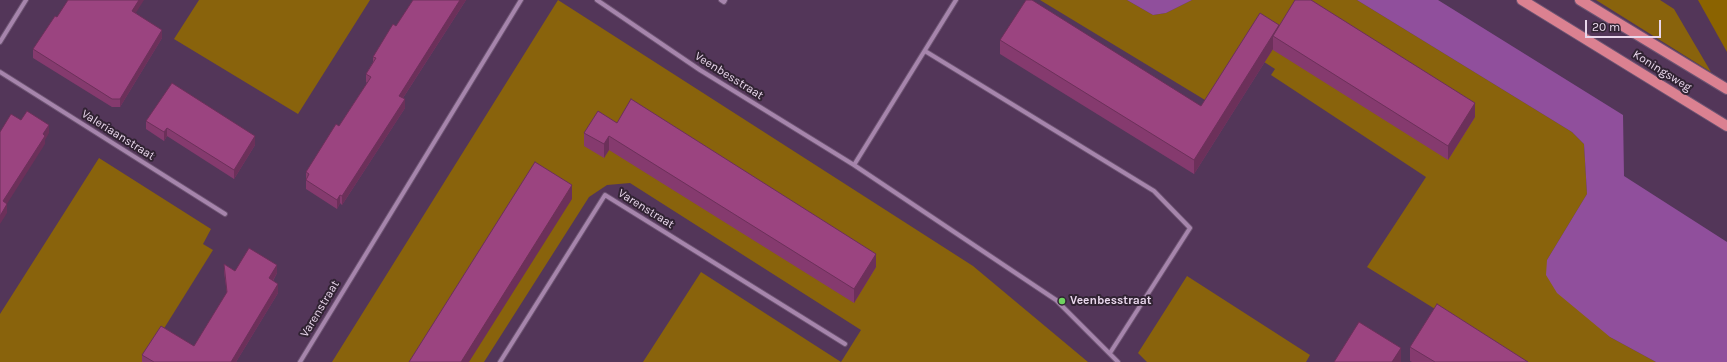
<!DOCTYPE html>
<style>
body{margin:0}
#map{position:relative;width:1727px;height:362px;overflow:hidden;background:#533659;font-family:Karla,sans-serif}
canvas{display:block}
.scale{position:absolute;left:1585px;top:20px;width:76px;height:18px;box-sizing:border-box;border:2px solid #e9d7ec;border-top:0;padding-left:5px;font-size:12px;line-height:14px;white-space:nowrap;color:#e9d7ec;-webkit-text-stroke:3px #312333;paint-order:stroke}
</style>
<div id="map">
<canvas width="1727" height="362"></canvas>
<div class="scale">20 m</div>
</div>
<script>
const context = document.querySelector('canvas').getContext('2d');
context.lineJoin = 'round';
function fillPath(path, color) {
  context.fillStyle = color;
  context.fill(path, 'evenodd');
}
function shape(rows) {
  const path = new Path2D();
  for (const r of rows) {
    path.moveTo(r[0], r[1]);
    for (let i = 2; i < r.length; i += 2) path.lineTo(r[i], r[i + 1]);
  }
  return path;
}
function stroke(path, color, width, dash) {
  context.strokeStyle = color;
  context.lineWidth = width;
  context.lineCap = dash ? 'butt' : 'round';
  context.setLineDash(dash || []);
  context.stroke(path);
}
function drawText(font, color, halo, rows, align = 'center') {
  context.font = font + ' Karla,sans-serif';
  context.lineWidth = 4;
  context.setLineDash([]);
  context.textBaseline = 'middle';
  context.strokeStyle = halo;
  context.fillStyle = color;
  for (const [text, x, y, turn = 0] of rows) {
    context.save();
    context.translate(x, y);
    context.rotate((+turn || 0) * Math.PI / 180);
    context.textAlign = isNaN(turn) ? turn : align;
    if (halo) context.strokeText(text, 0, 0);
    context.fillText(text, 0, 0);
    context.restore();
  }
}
fillPath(shape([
 [199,0,370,0,298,114,174,39],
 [558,0,973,266,1088,362,643,362,701,272,841,362,861,330,630,183,607,185,589,197,484,362,332,362],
 [1040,0,1127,0,1153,15,1166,13,1192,0,1357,0,1572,132,1584,144,1587,194,1547,260,1610,337,1656,362,1521,362,1367,267,1426,177,1271,75,1275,69,1244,49,1210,103],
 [1596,0,1660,0,1674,9,1711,72],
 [99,158,211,229,203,244,213,250,143,362,0,362,0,314],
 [1187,276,1310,355,1306,362,1147,362,1138,353]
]), '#89630c');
fillPath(shape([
 [1698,0,1727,0,1727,52]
]), '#8b6300');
fillPath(shape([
 [1127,0,1192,0,1166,13,1153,15],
 [1357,0,1438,0,1623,115,1624,176,1727,242,1727,362,1656,362,1610,337,1557,293,1546,275,1547,260,1587,194,1584,144,1572,132]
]), '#904f9c');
const street = shape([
 [597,0,700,70,854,165,1056,300,1118,362],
 [721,0,724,2,725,0],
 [0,42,26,0],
 [925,51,1154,191,1190,228,1110,353],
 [0,72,225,214],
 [854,165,956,0],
 [300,362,521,0],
 [500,362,605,195,845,344]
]);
const primary = shape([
 [1522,0,1727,126],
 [1580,0,1727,89]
]);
stroke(street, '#6d5472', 6);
stroke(primary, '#6d5472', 12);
stroke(street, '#a685ac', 4);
stroke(primary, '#db8191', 10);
fillPath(shape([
 [413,0,466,0,403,98,405,108,342,205,340,203,337,209,306,189,306,172,339,126,367,83,366,82,366,74,373,62,373,57,396,26],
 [136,13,162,38,120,107,112,107,33,58,33,49,57,17],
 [1279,26,1475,117,1448,160,1273,50,1273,49,1194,174,1000,54,1000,40,1201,106],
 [146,121,255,145,234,179,167,136,164,141,146,129],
 [617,123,876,267,854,303,609,150,604,158,584,146,584,133],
 [224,264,235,271,277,273,273,281,278,293,236,362,142,362,142,355,194,346,227,293,224,272],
 [1410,347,1528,362,1412,362,1410,361]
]), '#853a6e');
fillPath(shape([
 [139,0,144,0,132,19,132,11],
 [460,0,466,0,399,104,399,96],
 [1279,25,1279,39,1273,36,1273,49,1194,174,1194,160],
 [162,30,162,38,120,107,120,99],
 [405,99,405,108,342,205,342,196],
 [1475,103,1475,117,1448,160,1448,146],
 [49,125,49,133,45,140,45,144,3,210,3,201],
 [167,128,167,136,164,141,164,132],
 [255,136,255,145,234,179,234,170],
 [609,136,609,150,604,158,604,144],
 [572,185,572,199,469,362,461,362],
 [340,195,340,203,337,209,337,200],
 [7,204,7,213,0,224,0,216],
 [876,254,876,267,854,303,854,289],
 [277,265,277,273,269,287,269,278],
 [278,284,278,293,236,362,231,362],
 [1401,348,1401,362,1392,362]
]), '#6c305a');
const building = shape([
 [68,0,139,0,132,11,162,30,120,99,112,99,33,49,55,16,57,17,68,0],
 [413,0,460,0,399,96,405,99,342,196,340,195,337,200,306,180,309,174,306,172,336,124,339,126,371,77,366,74,376,58,373,57,393,24,396,26,413,0],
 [1026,0,1032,0,1201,106,1260,13,1279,25,1194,160,1000,40,1026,0],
 [1295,0,1311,0,1475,103,1448,146,1273,36,1295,0],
 [172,83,255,136,234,170,167,128,164,132,146,121,172,83],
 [631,99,876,254,854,289,609,136,604,144,584,133,598,111,617,123,631,99],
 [27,111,49,125,43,134,45,136,3,201,7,204,0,216,0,132,11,114,21,120,27,111],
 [535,162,572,185,461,362,409,362,535,162],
 [249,248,277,265,269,278,278,284,231,362,154,362,142,355,161,326,194,346,227,292,224,264,235,271,249,248],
 [1437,304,1528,362,1435,362,1410,347,1437,304],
 [1359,322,1401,348,1392,362,1334,362,1359,322]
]);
fillPath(building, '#9b4480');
stroke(building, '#6c305a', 1);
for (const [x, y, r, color] of [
 [1062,301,4,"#6fd360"]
]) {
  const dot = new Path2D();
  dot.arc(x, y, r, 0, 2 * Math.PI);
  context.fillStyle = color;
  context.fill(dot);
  stroke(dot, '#312333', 1.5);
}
drawText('12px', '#e9d7ec', '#312333', [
 ["Koningsweg",1662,71,32],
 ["Veenbesstraat",729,76,32],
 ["Valeriaanstraat",118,135,32],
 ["Varenstraat",646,209,32],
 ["Varenstraat",320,309,-59]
]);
drawText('bold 12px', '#e9d7ec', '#312333', [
 ["Veenbesstraat",1070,301]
], 'left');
</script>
